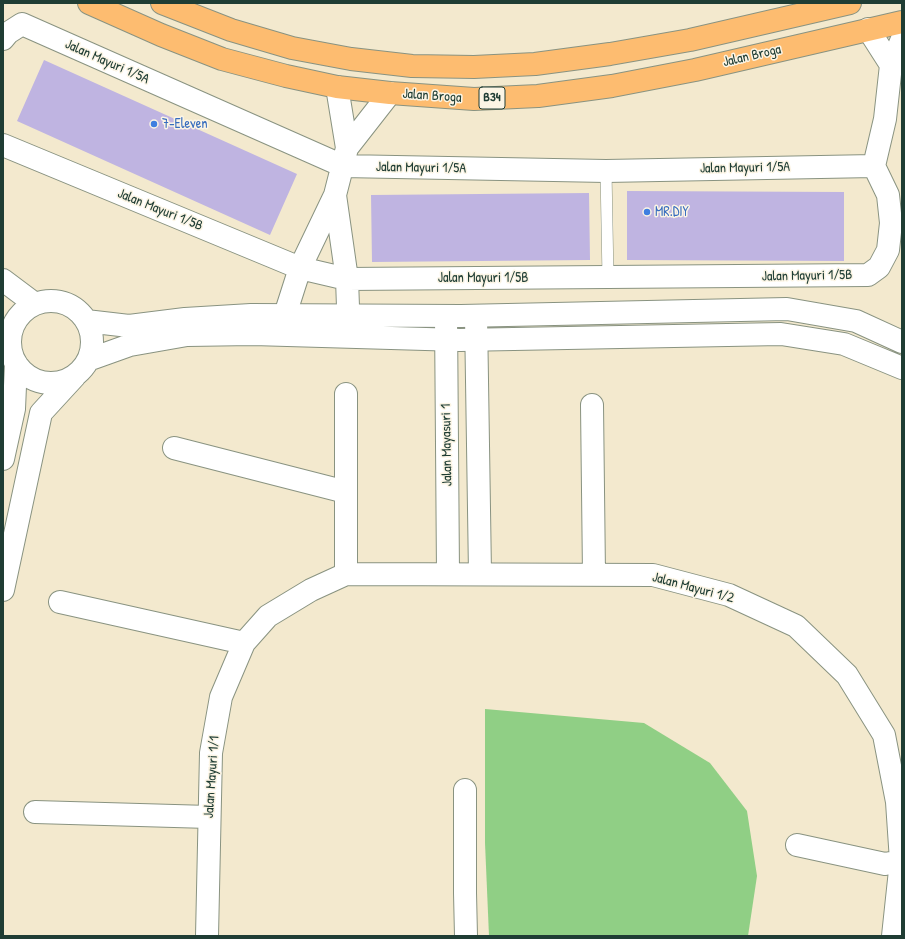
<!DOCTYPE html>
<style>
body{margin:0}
#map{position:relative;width:905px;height:939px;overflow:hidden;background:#f3e9ce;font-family:"Patrick Hand",sans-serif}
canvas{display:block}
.frame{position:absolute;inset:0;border:4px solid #1f3d34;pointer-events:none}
</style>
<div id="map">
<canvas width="905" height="939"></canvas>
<div class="frame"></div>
</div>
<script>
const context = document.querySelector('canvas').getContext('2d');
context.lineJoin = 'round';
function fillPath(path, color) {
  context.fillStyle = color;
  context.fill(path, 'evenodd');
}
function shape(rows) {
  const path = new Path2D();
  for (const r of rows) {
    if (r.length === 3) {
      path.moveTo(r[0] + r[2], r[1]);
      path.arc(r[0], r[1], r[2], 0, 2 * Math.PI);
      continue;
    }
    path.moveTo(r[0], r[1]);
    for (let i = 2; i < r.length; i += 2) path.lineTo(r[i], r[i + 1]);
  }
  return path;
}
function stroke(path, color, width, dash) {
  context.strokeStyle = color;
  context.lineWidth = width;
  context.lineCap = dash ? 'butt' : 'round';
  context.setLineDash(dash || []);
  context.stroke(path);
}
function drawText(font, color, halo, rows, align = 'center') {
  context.font = font + ' "Patrick Hand",sans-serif';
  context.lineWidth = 3;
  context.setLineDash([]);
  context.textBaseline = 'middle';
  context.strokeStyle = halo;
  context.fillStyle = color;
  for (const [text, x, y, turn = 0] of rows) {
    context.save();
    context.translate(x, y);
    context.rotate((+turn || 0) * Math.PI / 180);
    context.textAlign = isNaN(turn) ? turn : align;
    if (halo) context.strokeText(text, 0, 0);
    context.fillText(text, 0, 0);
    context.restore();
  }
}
fillPath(shape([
 [485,709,644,723,710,763,747,811,757,876,748,936,489,936,485,843]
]), '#90cf85');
fillPath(shape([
 [44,60,297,174,270,235,17,121],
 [627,191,844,192,844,261,627,260],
 [589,193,590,260,372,262,371,195]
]), '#bfb4e1');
const service = shape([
 [606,171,608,278]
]);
const minor = shape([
 [868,29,891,65],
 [3,39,8,33,22,24,343,166,606,171,874,166],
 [3,145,300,268,347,279,868,275,879,267,888,250,891,223,888,195,874,166],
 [347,148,390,93],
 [874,166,885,119,891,65,902,39],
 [335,195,347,279,349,335],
 [446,316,448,574],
 [476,316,480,574],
 [284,334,285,315,300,268,335,195,347,148,337,87],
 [592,405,594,575],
 [174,448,346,492],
 [346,574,346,394],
 [60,602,244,643],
 [465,790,465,893,466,936],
 [35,812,209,817],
 [797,845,885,864,901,861],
 [207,936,211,753,221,697,244,643,268,616,311,590,346,574,653,575,729,595,796,626,847,675,884,735,897,802,901,861,893,936]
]);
const tertiary = shape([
 [3,280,35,304],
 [51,342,41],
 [86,321,129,326,185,319,251,315,461,316,787,309,856,321,902,342],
 [88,360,130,345,187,335,253,334,460,340,781,334,844,344,902,368],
 [3,459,14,409,16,363],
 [3,590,41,413,75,376]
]);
const primary = shape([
 [89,3,161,35,222,59,286,76,337,87,390,93,474,99,538,96,612,86,695,70,902,22],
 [162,3,231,30,292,48,351,59,412,66,474,67,535,64,610,54,690,40,850,3]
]);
stroke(service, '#899381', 12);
stroke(minor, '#899381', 24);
stroke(tertiary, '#899381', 24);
stroke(primary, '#899381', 24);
stroke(service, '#fff', 11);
stroke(minor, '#fff', 22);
stroke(tertiary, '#fff', 22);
stroke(primary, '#fdbc70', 22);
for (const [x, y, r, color] of [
 [154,124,4,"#3f7fe0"],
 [647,212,4,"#3f7fe0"]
]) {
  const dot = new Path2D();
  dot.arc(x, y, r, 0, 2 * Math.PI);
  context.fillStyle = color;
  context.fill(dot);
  stroke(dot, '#fcf5e5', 1.5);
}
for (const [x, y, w] of [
 [492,98,26]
]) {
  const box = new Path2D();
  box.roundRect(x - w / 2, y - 11, w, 22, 3);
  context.fillStyle = '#fcf5e5';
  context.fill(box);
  stroke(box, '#1f3d34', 1);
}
drawText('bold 13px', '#1f3d34', null, [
 ["B34",492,98]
]);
drawText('14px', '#1f3d34', '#fcf5e5', [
 ["Jalan Broga",752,56,-13],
 ["Jalan Mayuri 1/5A",107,62,24],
 ["Jalan Broga",432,96,4],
 ["Jalan Mayuri 1/5A",421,168,1],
 ["Jalan Mayuri 1/5A",745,168,-1],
 ["Jalan Mayuri 1/5B",160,210,22],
 ["Jalan Mayuri 1/5B",807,276,-1],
 ["Jalan Mayuri 1/5B",483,278],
 ["Jalan Mayasuri 1",447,445,-91],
 ["Jalan Mayuri 1/2",693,588,15],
 ["Jalan Mayuri 1/1",212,777,-86]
]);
drawText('14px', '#366cbe', '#fcf5e5', [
 ["7-Eleven",162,124],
 ["MR.DIY",655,212]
], 'left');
</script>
